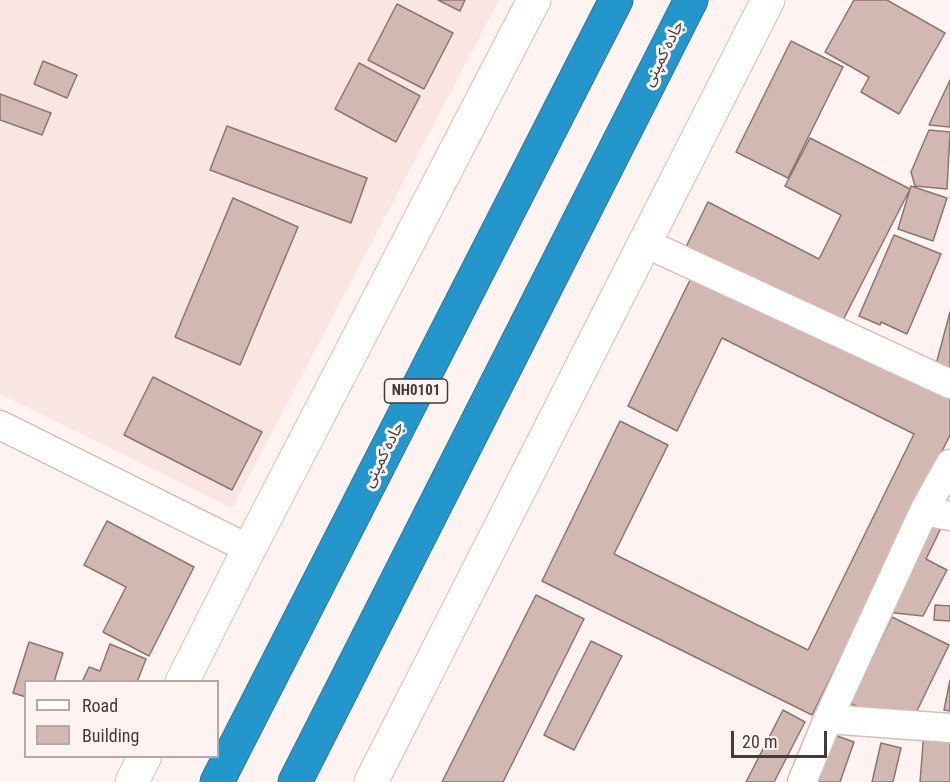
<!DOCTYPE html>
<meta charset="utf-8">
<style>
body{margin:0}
#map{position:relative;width:950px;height:782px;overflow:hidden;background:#fef3f1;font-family:"Roboto Condensed",sans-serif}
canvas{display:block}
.legend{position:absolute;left:24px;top:680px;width:195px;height:78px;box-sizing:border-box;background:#fef3f1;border:2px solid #b4a9a7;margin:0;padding:8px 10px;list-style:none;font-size:18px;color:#453a38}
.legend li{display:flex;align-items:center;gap:12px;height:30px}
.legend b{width:30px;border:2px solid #b4a9a7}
.scale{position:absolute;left:731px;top:731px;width:96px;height:27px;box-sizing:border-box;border:3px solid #453a38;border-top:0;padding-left:8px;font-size:18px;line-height:21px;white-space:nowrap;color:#453a38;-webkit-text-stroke:4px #fef3f1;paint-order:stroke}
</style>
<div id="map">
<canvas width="950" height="782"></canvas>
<ul class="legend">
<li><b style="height:8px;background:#fff"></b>Road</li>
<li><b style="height:16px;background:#d1b8b3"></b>Building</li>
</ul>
<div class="scale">20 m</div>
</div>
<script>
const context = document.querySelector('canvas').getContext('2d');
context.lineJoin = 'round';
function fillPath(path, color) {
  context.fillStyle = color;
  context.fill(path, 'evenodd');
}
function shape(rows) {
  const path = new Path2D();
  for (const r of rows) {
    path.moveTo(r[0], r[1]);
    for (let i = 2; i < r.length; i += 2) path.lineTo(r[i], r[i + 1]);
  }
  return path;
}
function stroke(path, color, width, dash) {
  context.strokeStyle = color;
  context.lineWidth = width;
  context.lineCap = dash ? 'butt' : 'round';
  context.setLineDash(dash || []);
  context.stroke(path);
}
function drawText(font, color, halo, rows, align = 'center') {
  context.font = font + ' "Roboto Condensed","Noto Sans Arabic",sans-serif';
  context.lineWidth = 6;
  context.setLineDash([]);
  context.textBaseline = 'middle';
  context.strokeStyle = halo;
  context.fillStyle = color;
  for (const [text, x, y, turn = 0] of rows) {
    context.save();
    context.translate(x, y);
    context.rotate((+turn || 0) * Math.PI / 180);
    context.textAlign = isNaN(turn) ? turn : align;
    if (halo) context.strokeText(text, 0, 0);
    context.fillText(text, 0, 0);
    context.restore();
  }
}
fillPath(shape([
 [0,0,499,0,232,508,0,394]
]), '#f9e5e1');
const building = shape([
 [438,0,465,0,460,11,438,0],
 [854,0,887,0,945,33,899,114,861,92,869,77,825,52,854,0],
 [397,4,453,33,424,89,368,60,397,4],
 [791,41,843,67,788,178,736,152,791,41],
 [43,61,77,75,67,98,34,84,43,61],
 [359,63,420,96,396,142,335,109,359,63],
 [950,80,950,127,929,125,950,80],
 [0,94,51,113,42,135,0,120,0,94],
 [227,126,367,178,351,223,210,170,227,126],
 [929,130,950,132,947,189,915,186,911,172,929,130],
 [810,138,910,189,838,330,684,251,708,202,819,259,841,215,785,186,810,138],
 [911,186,947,198,933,241,898,229,911,186],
 [233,198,298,227,240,365,175,337,233,198],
 [894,235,941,254,907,334,881,322,880,325,859,316,894,235],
 [694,272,950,399,950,435,812,715,542,581,620,421,668,445,614,554,808,650,914,434,722,338,677,431,628,406,694,272],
 [950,312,950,377,934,372,950,312],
 [153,377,262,432,232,490,124,435,153,377],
 [930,520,942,526,926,559,947,570,923,616,885,612,930,520],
 [107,521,194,567,149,656,103,632,126,587,84,565,107,521],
 [536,595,584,619,503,782,442,782,536,595],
 [935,605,950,606,950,621,934,620,935,605],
 [892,617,949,645,910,725,874,715,850,703,892,617],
 [591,641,622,656,574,750,544,735,591,641],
 [29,642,63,653,54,682,26,682,26,697,13,693,29,642],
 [110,644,146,659,137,682,82,682,89,667,100,671,110,644],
 [950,680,950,711,944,710,950,680],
 [783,710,805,722,774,782,746,782,783,710],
 [924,731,950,733,950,782,920,782,924,731],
 [826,732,854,742,840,782,809,782,826,732],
 [881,743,901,748,893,782,872,782,881,743]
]);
fillPath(building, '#d1b8b3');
stroke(building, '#8c7571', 1.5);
const street = shape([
 [645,243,950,384],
 [0,425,249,549],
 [924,511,950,464],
 [828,719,924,511,950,516],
 [802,782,828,719,950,728]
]);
const secondary = shape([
 [182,682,249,549,534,0],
 [132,782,145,756],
 [371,782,768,0]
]);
const highway = shape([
 [217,782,616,0],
 [295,782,691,0]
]);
stroke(street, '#d6bdb8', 31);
stroke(secondary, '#d6bdb8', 35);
stroke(highway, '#2f7698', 35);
stroke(street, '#fff', 28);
stroke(secondary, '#fff', 33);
stroke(highway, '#2397cb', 33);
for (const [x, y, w] of [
 [416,391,63]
]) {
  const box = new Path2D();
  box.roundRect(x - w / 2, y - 12, w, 24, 4.5);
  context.fillStyle = '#fef3f1';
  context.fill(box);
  stroke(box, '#453a38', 1.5);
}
drawText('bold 15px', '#453a38', null, [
 ["NH0101",416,391]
]);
drawText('16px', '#453a38', '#fef3f1', [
 ["جاده کمپنی",664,54,-63],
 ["جاده کمپنی",384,455,-63]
]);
</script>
